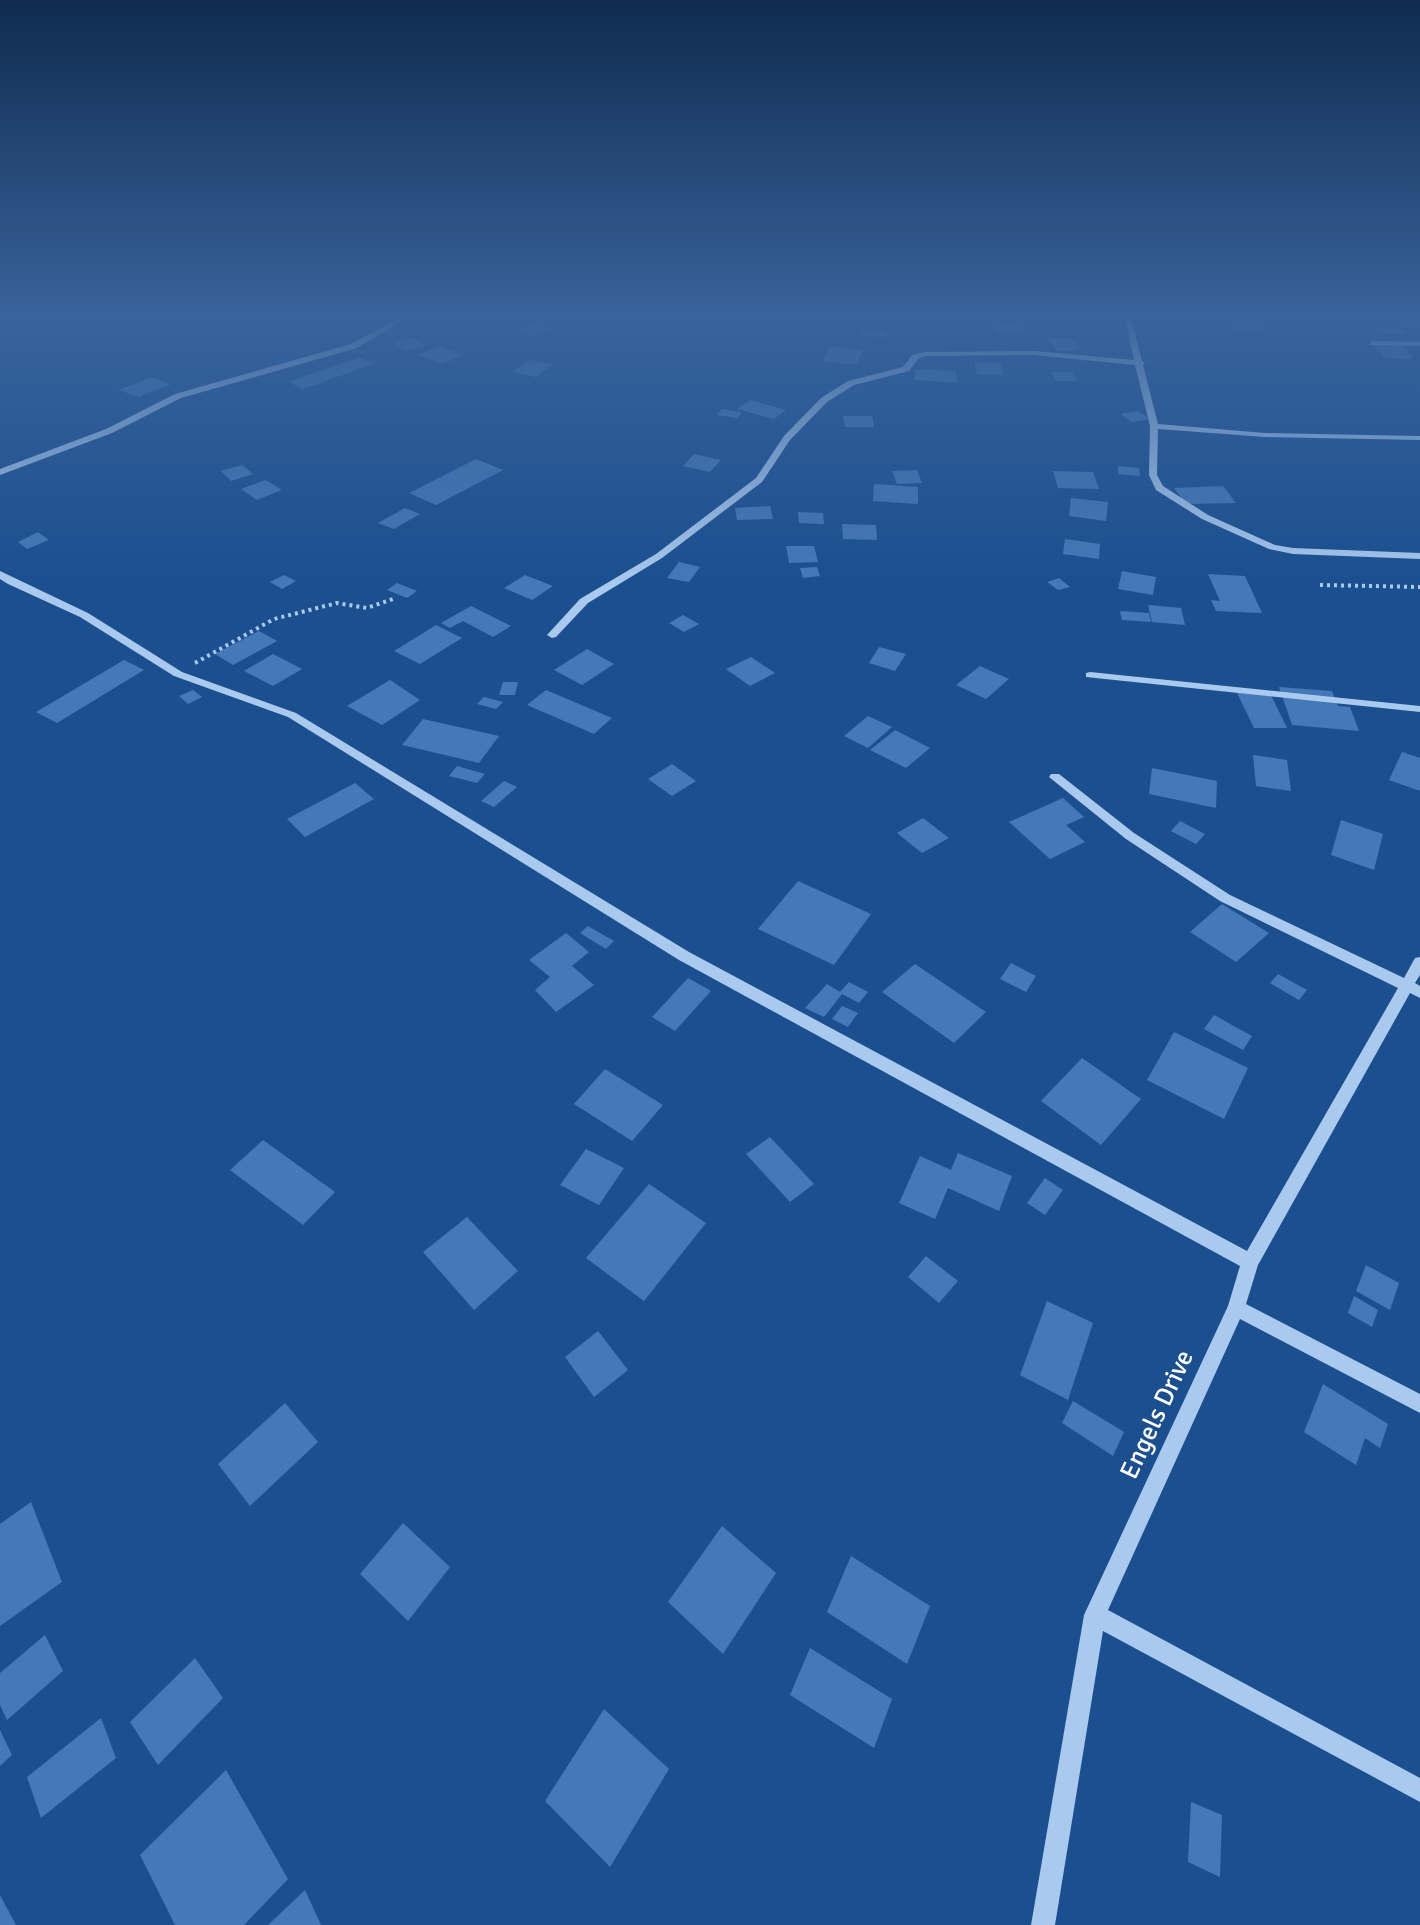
<!DOCTYPE html>
<style>
body{margin:0}
canvas{display:block;background:#1b4f8f}
</style>
<canvas width="1420" height="1925"></canvas>
<script>
const context = document.querySelector('canvas').getContext('2d');
context.lineJoin = 'round';
function fillPath(path, color) {
  context.fillStyle = color;
  context.fill(path, 'evenodd');
}
function shape(rows) {
  const path = new Path2D();
  for (const r of rows) {
    path.moveTo(r[0], r[1]);
    for (let i = 2; i < r.length; i += 2) path.lineTo(r[i], r[i + 1]);
  }
  return path;
}
function stroke(path, color, width, dash) {
  context.strokeStyle = color;
  context.lineWidth = width;
  context.lineCap = dash ? 'butt' : 'round';
  context.setLineDash(dash || []);
  context.stroke(path);
}
function drawText(font, color, halo, rows, align = 'center') {
  context.font = font + ' Signika,sans-serif';
  context.lineWidth = 7;
  context.setLineDash([]);
  context.textBaseline = 'middle';
  context.strokeStyle = halo;
  context.fillStyle = color;
  for (const [text, x, y, turn = 0] of rows) {
    context.save();
    context.translate(x, y);
    context.rotate((+turn || 0) * Math.PI / 180);
    context.textAlign = isNaN(turn) ? turn : align;
    if (halo) context.strokeText(text, 0, 0);
    context.fillText(text, 0, 0);
    context.restore();
  }
}
fillPath(shape([
 [1014,314,1034,314,1037,321,1016,321],
 [1408,314,1420,315,1420,328,1403,326,1402,322,1412,323],
 [1233,319,1261,322,1263,332,1234,330],
 [535,323,550,329,529,336,515,330],
 [993,324,1019,324,1023,333,997,333],
 [864,325,870,327,866,330,886,331,886,337,862,336,860,328],
 [1372,327,1399,327,1407,334,1380,334],
 [415,337,425,346,404,351,394,342],
 [1072,338,1082,350,1057,351,1048,339],
 [1374,345,1403,346,1413,359,1384,358],
 [439,346,462,355,442,364,418,355],
 [830,346,863,350,857,365,823,361],
 [359,357,373,364,303,389,289,382],
 [529,360,553,364,536,377,512,372],
 [974,362,1000,363,1003,375,977,374],
 [915,369,956,371,957,383,915,380],
 [1051,372,1072,372,1077,381,1056,381],
 [151,377,171,384,139,397,119,390],
 [750,400,786,410,774,419,737,409],
 [722,409,742,412,738,418,717,415],
 [1138,411,1150,419,1132,422,1120,414],
 [843,416,872,416,874,427,845,427],
 [694,454,721,460,710,472,683,466],
 [476,459,503,470,436,505,409,493],
 [242,465,253,474,231,481,221,471],
 [1118,466,1139,468,1140,476,1118,474],
 [917,470,922,483,897,484,892,471],
 [1053,471,1093,472,1099,489,1058,488],
 [266,480,282,490,257,500,241,489],
 [874,484,918,487,918,504,873,501],
 [1223,486,1236,503,1186,504,1174,488],
 [1071,498,1108,502,1106,521,1069,516],
 [770,506,773,519,737,520,735,508],
 [405,508,420,514,394,529,378,523],
 [798,512,823,513,824,524,799,523],
 [842,524,876,525,877,540,843,539],
 [38,532,49,540,27,549,18,542],
 [1065,539,1100,544,1099,559,1063,554],
 [786,546,814,546,818,562,789,563],
 [679,562,700,567,689,582,667,578],
 [817,567,820,576,803,578,800,568],
 [1122,571,1156,577,1153,595,1118,589],
 [1208,574,1245,576,1262,613,1216,611,1211,600,1220,601],
 [284,575,296,581,282,589,270,582],
 [525,575,553,586,532,600,504,588],
 [1059,578,1070,587,1058,590,1047,582],
 [397,583,417,591,407,598,387,590],
 [1148,605,1181,608,1185,625,1152,622],
 [471,606,511,626,493,637,463,621,450,628,441,623],
 [1120,611,1149,613,1151,622,1122,620],
 [683,615,699,624,684,632,669,623],
 [436,625,462,638,420,664,394,651],
 [259,631,277,641,233,665,215,654],
 [879,647,906,654,895,671,869,663],
 [587,649,614,664,582,685,554,670],
 [273,654,302,669,273,686,244,671],
 [751,657,775,673,750,686,726,669],
 [124,660,144,670,57,723,36,712],
 [980,666,1009,679,986,699,956,685],
 [390,680,420,700,382,725,347,706],
 [503,682,518,682,515,695,499,695],
 [1279,687,1332,691,1338,706,1350,707,1359,731,1292,725],
 [193,690,202,697,188,704,179,696],
 [546,690,612,718,594,734,527,705],
 [1236,691,1269,691,1287,728,1254,728],
 [484,697,503,702,496,709,477,704],
 [868,716,892,727,868,748,844,736],
 [423,719,499,736,479,763,402,745],
 [895,730,930,748,906,768,870,750],
 [1402,752,1420,758,1420,791,1389,780],
 [1253,755,1287,760,1291,791,1256,786],
 [672,764,696,781,672,796,648,779],
 [457,766,485,774,477,783,449,776],
 [1152,768,1217,781,1216,808,1149,794],
 [504,781,517,787,494,807,481,801],
 [355,783,374,799,305,837,287,819],
 [1063,798,1084,817,1066,825,1085,842,1050,859,1009,822],
 [923,818,949,838,922,853,897,833],
 [1341,820,1383,834,1374,870,1331,855],
 [1180,821,1205,834,1196,844,1171,831],
 [798,881,871,914,834,965,758,929],
 [1222,904,1269,933,1236,962,1190,932],
 [588,926,614,941,606,949,580,933],
 [566,933,589,952,572,966,594,985,556,1012,535,990,550,977,529,960],
 [1011,963,1036,976,1026,992,1000,979],
 [915,964,986,1012,954,1043,882,992],
 [1278,974,1307,990,1299,1000,1270,983],
 [688,978,711,991,675,1031,652,1017],
 [849,982,868,992,859,1003,842,994,824,1017,805,1008,827,984,840,992],
 [842,1006,858,1013,848,1027,832,1019],
 [1214,1015,1252,1036,1243,1050,1204,1029],
 [1174,1032,1248,1068,1224,1119,1147,1080],
 [1082,1058,1141,1099,1101,1145,1041,1101],
 [605,1069,663,1105,632,1141,574,1104],
 [770,1137,814,1184,790,1202,746,1154],
 [263,1140,335,1192,303,1225,230,1170],
 [586,1149,624,1168,599,1205,560,1185],
 [958,1153,1012,1176,999,1211,948,1188,935,1219,899,1203,920,1156,951,1170],
 [1045,1178,1063,1190,1045,1215,1027,1203],
 [649,1184,706,1223,644,1301,586,1258],
 [467,1217,518,1271,474,1310,423,1252],
 [926,1256,958,1281,939,1303,908,1277],
 [1366,1265,1399,1283,1390,1310,1356,1291],
 [1354,1296,1378,1310,1372,1327,1348,1313],
 [1047,1301,1093,1323,1068,1400,1020,1375],
 [598,1331,628,1370,594,1397,565,1357],
 [1323,1384,1388,1424,1380,1448,1365,1438,1356,1465,1304,1432],
 [1073,1401,1124,1432,1113,1456,1062,1423],
 [285,1403,318,1442,250,1506,218,1464],
 [31,1502,62,1582,0,1626,0,1524],
 [403,1523,450,1567,408,1621,360,1574],
 [722,1526,776,1573,723,1654,668,1602],
 [851,1556,930,1606,907,1664,827,1612],
 [45,1635,63,1671,7,1720,0,1705,0,1673],
 [810,1648,892,1699,874,1748,790,1695],
 [195,1658,223,1698,158,1765,130,1722],
 [604,1709,669,1769,610,1867,545,1801],
 [101,1718,116,1758,41,1818,27,1777],
 [0,1730,12,1755,0,1766],
 [226,1770,288,1879,244,1925,175,1925,140,1855],
 [1191,1802,1222,1815,1220,1877,1188,1862],
 [305,1890,321,1925,268,1925],
 [0,1895,16,1925,0,1925]
]), '#4478b7');
stroke(shape([
 [1320,585,1420,587],
 [195,663,274,619,337,603,367,608,396,598]
]), '#a9c9ee', 4, [3, 4]);
fillPath(shape([
 [406,314,414,314,357,348,181,398,112,433,0,475,0,469,106,429,175,394,351,344,406,314],
 [1124,314,1130,314,1142,361,1145,363,1143,365,1158,424,1265,433,1420,436,1420,440,1265,437,1158,429,1157,475,1163,486,1208,515,1275,545,1293,548,1420,553,1420,559,1293,554,1269,549,1202,519,1156,490,1149,475,1150,426,1135,365,1034,355,925,356,918,359,909,371,854,385,827,402,790,440,762,482,662,558,588,603,556,637,552,638,547,635,580,599,656,554,756,478,784,436,821,398,848,381,903,367,912,355,925,352,1034,351,1134,360,1124,314],
 [1372,341,1420,342,1420,346,1369,345,1372,341],
 [0,571,88,613,182,672,296,713,689,952,1247,1251,1398,988,1220,901,1126,839,1049,777,1051,774,1059,774,1134,833,1230,895,1404,978,1415,958,1420,957,1420,975,1415,983,1420,986,1420,998,1410,993,1258,1265,1246,1304,1420,1394,1420,1413,1240,1319,1108,1610,1420,1778,1420,1802,1103,1631,1055,1925,1031,1925,1084,1615,1228,1306,1240,1266,679,960,288,717,174,676,80,617,8,584,0,579,0,571],
 [1090,672,1420,706,1420,712,1086,677,1086,673,1090,672]
]), '#a9c9ee');
const sky = context.createLinearGradient(0, 0, 0, 583);
sky.addColorStop(0, '#0f2b4f');
sky.addColorStop(0.54, '#39639b');
sky.addColorStop(1, '#39639b00');
context.fillStyle = sky;
context.fillRect(0, 0, 1420, 583);
drawText('26px', '#fff', '#1b4f8f', [
 ["Engels Drive",1158,1415,-65]
]);
</script>
